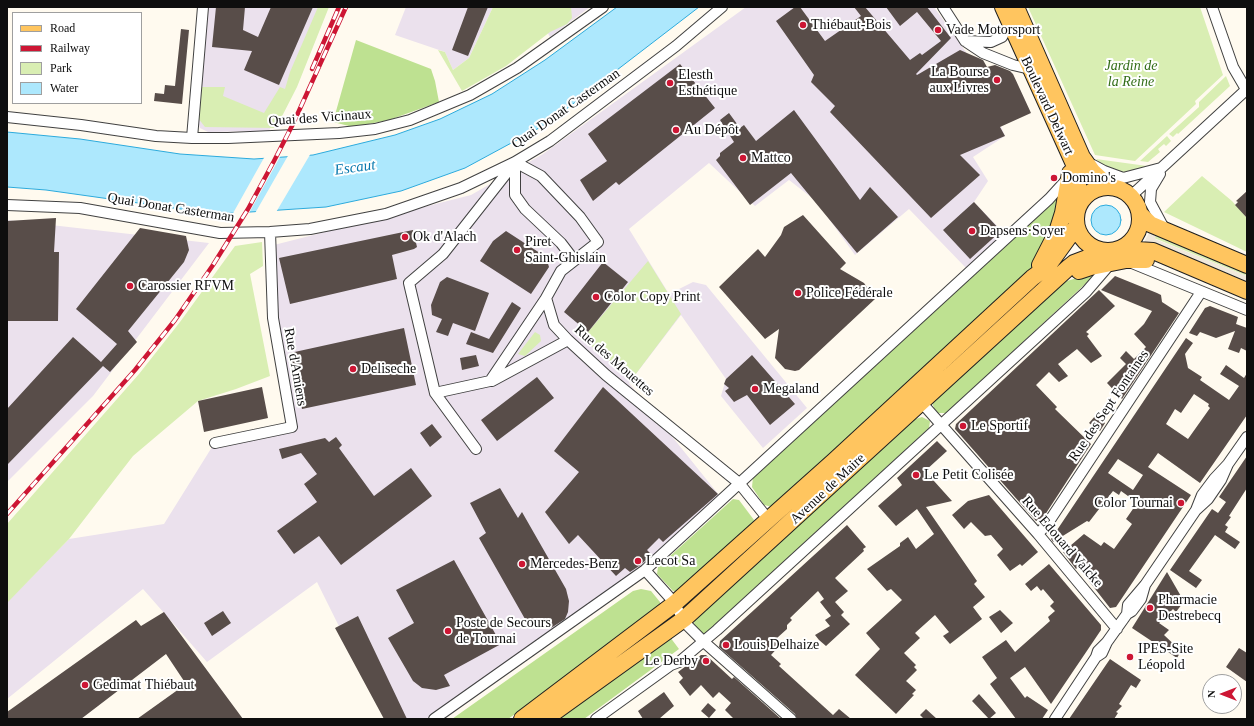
<!DOCTYPE html>
<meta charset="utf-8">
<style>
body{margin:0}
#map{position:relative;width:1254px;height:726px;overflow:hidden;background:#fffaef;font-family:"Times New Roman",serif}
canvas{display:block}
.frame{position:absolute;inset:0;border:8px solid #0e0e0e;pointer-events:none}
.legend{position:absolute;left:12px;top:12px;width:130px;height:92px;box-sizing:border-box;background:#fff;border:1px solid #9f9f9f;margin:0;padding:5px 7px;list-style:none;font-size:12px;color:#0e0e0e}
.legend li{display:flex;align-items:center;gap:8px;height:20px}
.legend b{width:20px;border:1px solid #9f9f9f}
.north{position:absolute;left:1202px;top:674px;width:40px;height:40px;box-sizing:border-box;background:#fff;border:1px solid #9f9f9f;border-radius:50%;rotate:270deg;font-size:11px;font-weight:700;line-height:16px;text-align:center;color:#0e0e0e}
.north::after{content:'';display:block;margin:auto;width:14px;height:18px;background:#cd1634;clip-path:polygon(50% 0,100% 100%,50% 72%,0 100%)}
</style>
<div id="map">
<canvas width="1254" height="726"></canvas>
<div class="frame"></div>
<ul class="legend">
<li><b style="height:5px;background:#ffc55f"></b>Road</li>
<li><b style="height:5px;background:#cd1634"></b>Railway</li>
<li><b style="height:11px;background:#d9eeb3"></b>Park</li>
<li><b style="height:11px;background:#ade8fd"></b>Water</li>
</ul>
<div class="north">N</div>
</div>
<script>
const context = document.querySelector('canvas').getContext('2d');
context.lineJoin = 'round';
function fillPath(path, color) {
  context.fillStyle = color;
  context.fill(path, 'evenodd');
}
function shape(rows) {
  const path = new Path2D();
  for (const r of rows) {
    if (r.length === 3) {
      path.moveTo(r[0] + r[2], r[1]);
      path.arc(r[0], r[1], r[2], 0, 2 * Math.PI);
      continue;
    }
    path.moveTo(r[0], r[1]);
    for (let i = 2; i < r.length; i += 2) path.lineTo(r[i], r[i + 1]);
  }
  return path;
}
function stroke(path, color, width, dash) {
  context.strokeStyle = color;
  context.lineWidth = width;
  context.lineCap = dash ? 'butt' : 'round';
  context.setLineDash(dash || []);
  context.stroke(path);
}
function drawText(font, color, halo, rows, align = 'center') {
  context.font = font + ' "Times New Roman",serif';
  context.lineWidth = 4;
  context.setLineDash([]);
  context.textBaseline = 'middle';
  context.strokeStyle = halo;
  context.fillStyle = color;
  for (const [text, x, y, turn = 0] of rows) {
    context.save();
    context.translate(x, y);
    context.rotate((+turn || 0) * Math.PI / 180);
    context.textAlign = isNaN(turn) ? turn : align;
    if (halo) context.strokeText(text, 0, 0);
    context.fillText(text, 0, 0);
    context.restore();
  }
}
fillPath(shape([
 [208,7,322,7,269,131,208,132,200,128,198,122],
 [406,7,493,7,469,58,453,70,445,52,395,35],
 [533,7,590,7,550,37],
 [746,7,934,7,966,52,982,82,1005,136,973,157,988,181,974,202,1004,233,966,268,909,209,855,255,816,201,789,180,755,206,709,163,629,229,669,294,693,282,706,285,807,408,763,448,721,396,726,379,681,315,629,383,719,495,641,566,426,719,385,719,317,582,207,662,143,589,7,699,7,602,69,539,164,524,212,447,292,427,277,347,270,246,471,195,543,154],
 [7,220,209,243,93,396,7,482]
]), '#ebe1ed');
fillPath(shape([
 [318,7,329,7,297,87,276,128,205,127,198,118,202,87,225,87,223,96,264,113,280,87,285,89,290,72],
 [493,7,571,7,572,18,567,24,550,32,506,66,462,91,438,50,445,52,453,70,469,58],
 [1028,7,1200,7,1223,75,1195,101,1196,104,1135,161,1095,155],
 [1226,76,1230,86,1178,134,1177,133,1173,137,1169,134,1199,107,1199,102],
 [1167,136,1171,141,1166,146,1164,144,1158,149,1160,152,1148,162,1140,161],
 [1096,159,1147,166,1148,167,1145,170,1144,167,1126,173,1120,173,1100,163],
 [1202,176,1232,201,1247,218,1247,252,1164,212],
 [1156,234,1247,271,1247,276,1154,238],
 [262,242,263,266,250,274,270,376,236,389,198,401,133,456,69,539,7,603,7,524,139,374,180,322,235,246],
 [648,261,681,314,632,379,584,340,588,332],
 [535,332,540,335,541,341,525,356,518,354]
]), '#d9eeb3');
fillPath(shape([
 [356,40,431,69,435,81,439,102,389,120,353,127,333,122],
 [1059,196,1061,201,1048,237,1032,271,773,507,764,505,752,487,753,477],
 [1099,271,947,413,937,413,935,411,932,402,1025,312,1067,281],
 [922,417,930,421,929,428,711,631,704,634,698,631,694,624,695,618,909,421],
 [733,499,739,500,754,520,752,526,680,593,673,591,657,574,658,567],
 [641,589,651,591,660,602,660,611,508,719,452,719,633,591],
 [670,637,679,649,584,719,554,719]
]), '#bee191');
fillPath(shape([
 [1150,231,1156,234,1155,239,1247,276,1247,281,1166,248,1156,246,1142,246]
]), '#f1e9dc');
const water = shape([
 [617,7,699,7,561,113,539,128,465,168,401,191,326,207,235,213,195,211,46,190,7,187,7,132,80,139,180,154,254,159,313,155,395,135,440,119,492,94,545,60,617,7],
 [1106,220,15]
]);
fillPath(water, '#ade8fd');
stroke(water, '#2caadc', 1);
fillPath(shape([
 [311,153,275,214,254,215,289,154],
 [281,155,248,215,232,215,265,156]
]), '#fffaef');
fillPath(shape([
 [216,7,245,7,243,30,258,37,271,7,313,7,279,85,244,70,252,51,212,47],
 [468,7,488,7,468,56,452,50],
 [795,7,800,7,825,41,861,16,854,7,865,7,910,60,920,53,922,55,941,41,917,12,900,26,886,7,927,7,951,38,916,74,917,75,960,50,983,60,987,67,995,65,1010,71,1013,74,1031,113,1000,127,1005,136,960,155,980,175,931,218,830,112,835,106,811,82,814,75,776,21],
 [181,29,189,30,182,104,154,101,155,93,164,94,165,85,175,86],
 [680,64,715,108,619,185,616,182,593,201,580,180,607,161,588,134],
 [794,110,860,200,870,187,898,217,857,253,791,173,750,205,716,160,720,156,720,153,734,142,720,120,729,113,740,128,744,125,756,141],
 [1247,191,1247,218,1235,205,1238,202,1236,201],
 [974,202,1001,231,970,259,943,230],
 [803,215,846,263,840,269,864,283,875,299,799,370,795,371,785,369,775,358,779,329,765,339,719,287,758,249,765,257,781,235,784,227],
 [56,218,54,252,59,252,58,321,7,321,7,221],
 [140,228,186,236,189,250,184,262,128,331,137,342,110,372,103,366,7,465,7,409,73,337,101,362,117,344,76,309],
 [413,230,417,247,414,249,392,255,397,279,290,304,279,258],
 [506,231,546,257,549,267,531,294,480,261,493,241],
 [603,262,628,282,588,332,564,312],
 [1115,276,1157,293,1161,295,1162,302,1179,313,1122,399,1107,383,1126,364,1120,358,1126,351,1134,359,1146,347,1134,334,1144,324,1152,311,1101,290],
 [447,277,489,293,475,331,453,323,448,336,436,332,442,319,432,315,431,305,440,282],
 [1099,290,1115,306,1086,332,1089,334,1087,336,1102,356,1091,363,1077,349,1058,364,1068,376,1059,382,1049,372,1036,385,1057,407,1055,409,1091,444,1041,521,1036,521,955,429,956,424],
 [512,302,521,308,493,353,466,344,471,332,489,339],
 [1210,306,1238,317,1236,324,1247,328,1247,351,1241,348,1239,353,1228,349,1235,331,1216,338,1200,332,1197,336,1189,333,1205,308],
 [404,328,416,385,302,409,290,353],
 [1186,338,1193,343,1185,354,1188,368,1202,377,1200,380,1229,400,1239,386,1220,374,1226,365,1244,378,1247,373,1247,415,1200,483,1158,453,1148,467,1191,495,1116,607,1110,608,1078,567,1076,569,1063,552,1084,534,1101,546,1104,542,1114,549,1132,524,1126,519,1135,506,1132,504,1135,501,1121,491,1119,495,1113,491,1089,522,1087,521,1053,542,1051,539],
 [1194,394,1209,404,1208,406,1210,408,1188,439,1166,424,1175,409,1181,413],
 [1118,459,1143,475,1133,490,1108,473],
 [476,355,479,366,462,370,460,358],
 [752,355,795,404,770,425,747,395,734,402,725,391,729,388,724,384,726,379],
 [537,377,554,398,497,441,481,420],
 [262,387,268,418,204,432,198,401],
 [603,387,718,494,663,542,659,538,647,550,652,555,639,566,630,572,625,568,616,576,578,535,569,544,545,512,579,472,554,451],
 [1096,415,1105,423,1100,431,1089,423],
 [432,424,442,437,430,447,420,433],
 [336,437,342,445,339,448,374,496,411,468,432,496,341,565,319,536,294,554,277,531,317,502,304,484,317,474,301,453,282,459,279,449,325,438,329,442],
 [937,441,947,451,925,471,952,501,926,507,977,581,974,584,985,597,973,607,982,619,950,644,943,636,949,632,935,615,915,633,920,638,904,653,916,665,914,667,917,670,906,681,916,690,912,694,914,695,896,714,855,675,880,649,866,633,902,600,891,589,887,591,867,569,900,546,900,543,908,537,916,549,934,534,917,509,896,526,878,506,902,485,897,478],
 [1247,456,1247,488,1229,516,1231,517,1225,525,1228,527,1225,532,1240,542,1235,549,1215,535,1189,571,1202,580,1196,588,1170,570,1212,509,1218,513,1226,502,1219,497],
 [500,488,518,518,522,512,566,589,569,601,568,612,565,619,551,628,540,628,525,619,479,538,486,533,470,503],
 [989,495,1038,552,1022,566,1020,564,1010,571,997,555,1003,549,991,535,985,536,971,522,964,529,952,515,968,501],
 [847,525,866,547,863,549,864,551,835,578,848,591,835,602,844,612,841,615,850,624,826,646,819,640,815,635,830,626,825,620,831,616,820,602,824,599,818,591,790,618,792,620,787,625,787,629,777,638,782,643,771,655,781,664,779,666,833,715,839,709,851,719,797,719,795,714,719,647,720,641],
 [454,560,501,644,444,675,450,686,436,690,422,688,413,681,388,638,414,623,396,590],
 [1049,564,1101,625,1101,630,1051,704,1025,667,1010,678,1025,698,1027,696,1048,710,1042,719,1016,719,990,684,997,678,982,657,1006,640,1015,652,1050,621,1048,617,1055,611,1050,606,1054,602,1043,589,1041,591,1037,586,1031,591,1025,584],
 [1167,572,1182,598,1180,603,1182,604,1176,612,1173,609,1159,623,1169,630,1164,635,1181,651,1177,658,1132,628],
 [1000,610,1013,623,1001,633,989,617],
 [223,611,231,623,212,636,204,623],
 [164,612,243,719,137,719,186,684,166,654,81,719,7,719,7,712,136,620,141,626],
 [358,616,407,719,384,719,335,628],
 [1239,648,1247,653,1247,682,1226,667],
 [701,655,706,655,732,679,734,677,781,719,734,719,725,710,731,703,719,692,713,698,701,685,690,696,679,682,683,678,678,672],
 [1110,659,1141,680,1136,688,1131,685,1119,704,1122,706,1116,712,1118,713,1114,719,1069,719],
 [664,692,674,706,659,719,643,719,638,711],
 [979,694,996,713,989,719,972,701],
 [708,703,716,710,709,718,701,711],
 [926,709,937,719,924,719,920,715]
]), '#584d49');
const minor = shape([
 [943,7,965,41,983,53,1013,65,1030,69],
 [1212,7,1233,67,1247,91],
 [965,41,991,42,1002,37,1010,24],
 [7,117,81,125,156,136,192,138,228,138,339,133,375,129,410,120,470,95,517,68,603,7],
 [192,138,203,7],
 [515,162,541,176,580,217,598,242,561,271,546,298,554,325,568,340,606,375,739,483,768,519],
 [515,162,515,195,525,209,561,243,574,260],
 [1093,165,1104,171,1123,178,1161,168],
 [1160,174,1151,189,1150,202,1165,230],
 [1131,196,1247,89],
 [7,205,80,208,220,233,270,232,310,229,386,214,461,188,515,162,550,141,676,46,722,7],
 [1132,263,1247,310],
 [492,381,568,340],
 [435,393,490,381,546,298],
 [921,402,1038,534,1117,629],
 [215,443,292,427,273,318,270,232],
 [476,449,435,393,409,283,443,254,513,165],
 [1228,464,1221,480,1208,499,1196,510,1202,495,1214,479,1228,464,1247,437],
 [1038,534,1048,523,1201,292],
 [645,570,672,600,687,625,704,642,791,719],
 [1145,585,1141,599,1132,611,1127,614,1128,605,1145,585,1196,510],
 [1107,642,1102,653,1096,657,1098,651,1107,642],
 [1107,642,1127,614],
 [434,719,645,570,1049,199,1069,177],
 [596,719,671,665,679,662,717,630,1086,292,1111,263],
 [1055,719,1096,657]
]);
const primary = shape([
 [1003,7,1078,173,1078,207],
 [1016,7,1082,157,1092,171,1109,187],
 [1108,219,32],
 [1140,214,1150,224,1247,265],
 [1121,249,1153,251,1247,291],
 [1040,265,1057,232,1063,213,1070,173],
 [1079,271,1091,267,1126,260,1146,260],
 [522,719,674,604,834,461,1032,278,1047,267,1076,227],
 [545,719,684,619,1069,267,1074,263,1103,252]
]);
stroke(minor, '#414141', 12);
stroke(primary, '#1f1f1f', 18);
stroke(minor, '#fff', 10);
stroke(primary, '#ffc55f', 16);
const rail = shape([
 [312,69,339,7],
 [7,514,135,370,175,320,213,265,248,209,274,161,293,124,346,7]
]);
stroke(rail, '#cd1634', 4.5);
stroke(rail, '#fff', 3, [9]);
for (const [x, y, r, color] of [
 [803,25,4,"#cd1634"],
 [938,30,4,"#cd1634"],
 [997,80,4,"#cd1634"],
 [670,83,4,"#cd1634"],
 [676,130,4,"#cd1634"],
 [743,158,4,"#cd1634"],
 [1054,178,4,"#cd1634"],
 [972,231,4,"#cd1634"],
 [405,237,4,"#cd1634"],
 [517,250,4,"#cd1634"],
 [130,286,4,"#cd1634"],
 [798,293,4,"#cd1634"],
 [596,297,4,"#cd1634"],
 [353,369,4,"#cd1634"],
 [755,389,4,"#cd1634"],
 [963,426,4,"#cd1634"],
 [916,475,4,"#cd1634"],
 [1181,503,4,"#cd1634"],
 [638,561,4,"#cd1634"],
 [522,564,4,"#cd1634"],
 [1150,608,4,"#cd1634"],
 [448,631,4,"#cd1634"],
 [726,645,4,"#cd1634"],
 [1130,657,4,"#cd1634"],
 [706,661,4,"#cd1634"],
 [85,685,4,"#cd1634"]
]) {
  const dot = new Path2D();
  dot.arc(x, y, r, 0, 2 * Math.PI);
  context.fillStyle = color;
  context.fill(dot);
  stroke(dot, '#fff', 1.5);
}
drawText('14px', '#0e0e0e', '#fff', [
 ["Thiébaut-Bois",811,25],
 ["Vade Motorsport",946,30],
 ["La Bourse",989,72,"right"],
 ["aux Livres",989,88,"right"],
 ["Elesth",678,75],
 ["Esthétique",678,91],
 ["Au Dépôt",684,130],
 ["Mattco",751,158],
 ["Domino's",1062,178],
 ["Dapsens·Soyer",980,231],
 ["Ok d'Alach",413,237],
 ["Piret",525,242],
 ["Saint-Ghislain",525,258],
 ["Carossier RFVM",138,286],
 ["Police Fédérale",806,293],
 ["Color Copy Print",604,297],
 ["Deliseche",361,369],
 ["Megaland",763,389],
 ["Le Sportif",971,426],
 ["Le Petit Colisée",924,475],
 ["Color Tournai",1173,503,"right"],
 ["Lecot Sa",646,561],
 ["Mercedes-Benz",530,564],
 ["Pharmacie",1158,600],
 ["Destrebecq",1158,616],
 ["Poste de Secours",456,623],
 ["de Tournai",456,639],
 ["Louis Delhaize",734,645],
 ["IPES-Site",1138,649],
 ["Léopold",1138,665],
 ["Le Derby",698,661,"right"],
 ["Gedimat Thiébaut",93,685]
], 'left');
drawText('italic 14px', '#326d17', '#fff', [
 ["Jardin de",1131,66],
 ["la Reine",1131,82]
]);
drawText('14px', '#0e0e0e', '#fff', [
 ["Boulevard Delwart",1047,106,65],
 ["Quai Donat Casterman",566,109,-35],
 ["Quai des Vicinaux",320,118,-4],
 ["Quai Donat Casterman",171,208,9],
 ["Rue des Mouettes",614,361,41],
 ["Rue d'Amiens",295,367,80],
 ["Rue des Sept Fontaines",1109,406,-56],
 ["Avenue de Maire",828,489,-43],
 ["Rue Edouard Valcke",1062,542,49]
]);
drawText('italic 15px', '#0979ae', '#fff', [
 ["Escaut",355,168,-8]
]);
</script>
